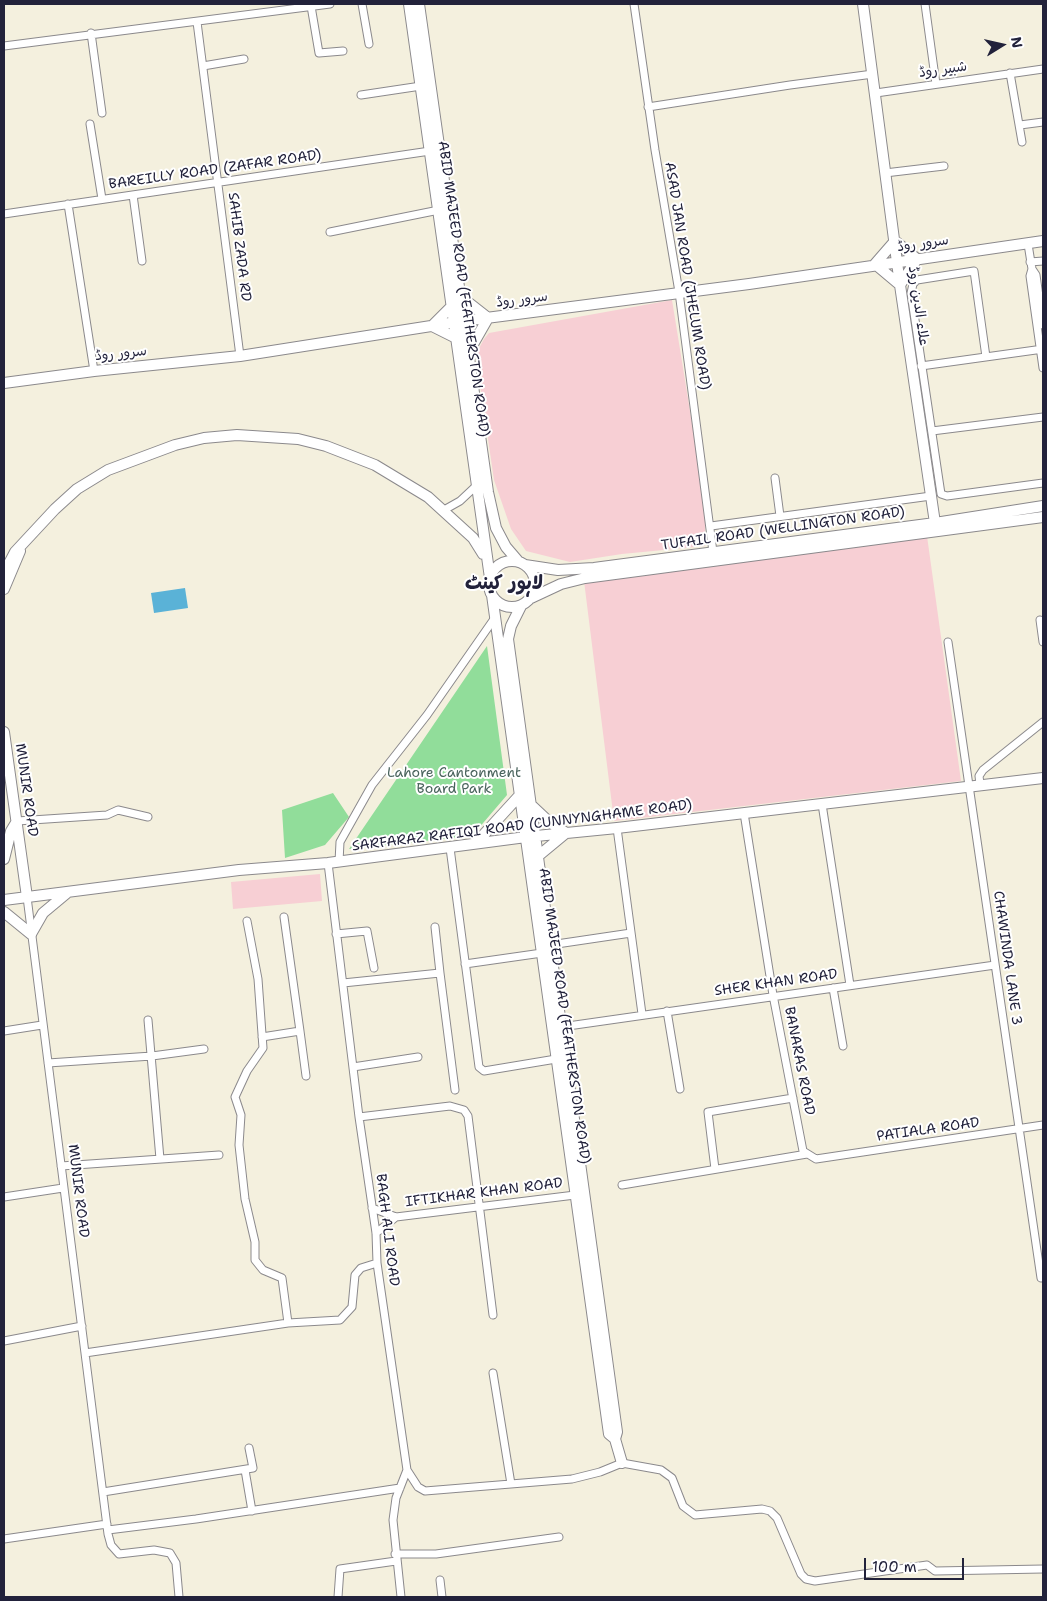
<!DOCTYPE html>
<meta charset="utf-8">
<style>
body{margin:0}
#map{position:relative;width:1047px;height:1601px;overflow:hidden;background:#f4f0de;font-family:"Shantell Sans",sans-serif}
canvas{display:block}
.frame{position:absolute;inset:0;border:5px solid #22223b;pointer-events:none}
.north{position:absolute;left:977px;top:20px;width:50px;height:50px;-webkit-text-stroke:4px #fff;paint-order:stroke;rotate:80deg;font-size:14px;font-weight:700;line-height:20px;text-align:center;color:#22223b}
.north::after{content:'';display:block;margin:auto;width:18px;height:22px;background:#22223b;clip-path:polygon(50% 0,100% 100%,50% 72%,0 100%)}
.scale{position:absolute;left:864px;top:1558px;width:100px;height:22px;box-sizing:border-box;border:2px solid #22223b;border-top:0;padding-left:6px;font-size:15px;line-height:18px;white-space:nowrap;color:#22223b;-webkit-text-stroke:4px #fff;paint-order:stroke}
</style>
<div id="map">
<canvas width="1047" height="1601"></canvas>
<div class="frame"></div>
<div class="north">N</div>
<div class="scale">100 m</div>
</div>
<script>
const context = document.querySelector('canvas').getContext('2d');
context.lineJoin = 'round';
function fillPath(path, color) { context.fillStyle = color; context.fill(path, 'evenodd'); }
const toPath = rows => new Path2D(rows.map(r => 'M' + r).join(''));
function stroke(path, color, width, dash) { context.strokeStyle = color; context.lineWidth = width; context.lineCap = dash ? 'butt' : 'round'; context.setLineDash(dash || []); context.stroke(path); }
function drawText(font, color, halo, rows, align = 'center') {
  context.font = font + ' "Shantell Sans","Playpen Sans Arabic",sans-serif'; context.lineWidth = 4; context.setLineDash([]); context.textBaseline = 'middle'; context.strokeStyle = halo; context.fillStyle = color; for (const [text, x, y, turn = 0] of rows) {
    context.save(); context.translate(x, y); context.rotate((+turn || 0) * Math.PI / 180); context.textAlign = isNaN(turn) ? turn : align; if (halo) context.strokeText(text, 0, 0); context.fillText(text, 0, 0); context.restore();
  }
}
fillPath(toPath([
 [672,300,707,516,705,524,705,546,622,554,570,562,526,551,511,529,494,480,477,364,477,352,484,339,489,333],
 [927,536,961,781,614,821,584,581],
 [320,874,322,901,233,909,231,882]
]), '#f7cfd4');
fillPath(toPath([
 [487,646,507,795,472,836,349,849],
 [333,793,349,817,325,845,285,858,282,810]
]), '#91dd9a');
fillPath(toPath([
 [185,588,188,608,154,613,151,593]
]), '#5ab2d7');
const street = toPath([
 [362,4,369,44],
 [634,4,655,150,679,292,713,552],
 [925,4,936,84],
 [311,6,319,53,343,51],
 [197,22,240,356],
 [91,33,102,113],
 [4,46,330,4],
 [203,66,244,59],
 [1010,73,1022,142],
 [876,93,1043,69],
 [361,95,421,86],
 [648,107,790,85,873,74],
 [90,124,102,199],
 [1020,125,1043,122],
 [885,173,944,166],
 [133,195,142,261],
 [68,204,94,371],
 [4,214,430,151],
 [330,232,439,210],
 [1028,244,1032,269,1030,276,1043,368],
 [1030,262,1043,261],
 [1032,269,1036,275,1043,325],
 [986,357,974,271,917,280,913,284,911,293,941,494,947,496,1043,483],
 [921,366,1043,349],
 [932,431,1043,417],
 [775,478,780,516],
 [444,510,460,501,476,486],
 [711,526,931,496],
 [1040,620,1043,642],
 [948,642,1041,1278],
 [980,784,979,776,983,770,1043,722],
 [822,804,850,985],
 [744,813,773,995,803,1151,816,1159,1043,1125],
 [17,821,107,815,118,810,148,817],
 [617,828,642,1014],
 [450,848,479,1067,484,1071,556,1059],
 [339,862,340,842,372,785,427,715,494,619],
 [328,863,359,1117,376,1233,377,1263,407,1470,396,1498,393,1520,401,1597],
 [27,897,108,1534,111,1545,119,1554,154,1550,170,1553,176,1563,179,1597],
 [247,921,258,979,263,1048,247,1071,235,1097,241,1115,239,1145,245,1199,255,1242,255,1260,263,1270,282,1278,288,1323],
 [435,927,440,973],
 [336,934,367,931,374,968],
 [550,945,631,933],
 [465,964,542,953],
 [343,983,440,973,455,1090],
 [833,988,843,1046],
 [667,1011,680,1089],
 [148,1020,160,1159],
 [561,1027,995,965],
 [4,1031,42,1025],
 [300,1031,306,1076],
 [262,1037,300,1031,284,917],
 [48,1063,152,1056,204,1049],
 [353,1067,418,1057],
 [359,1117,450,1106,464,1110,468,1116,493,1315],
 [61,1166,219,1155],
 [715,1169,708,1112,793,1098],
 [622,1185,807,1154],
 [4,1197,63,1188],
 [372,1208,396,1217,575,1195],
 [376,1233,396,1217],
 [4,1341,82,1326],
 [85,1353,288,1323,340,1320,352,1307,355,1275,361,1268,377,1263],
 [493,1373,511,1484],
 [245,1470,252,1511],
 [407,1470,418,1487,425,1491,572,1479,600,1472,622,1463,661,1470,672,1478,683,1506,695,1515,762,1509,770,1511,777,1518,801,1574,806,1579,815,1581,927,1565,935,1571,1043,1569],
 [103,1492,253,1468,249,1448],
 [108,1530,196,1519,400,1488],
 [4,1539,107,1524],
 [395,1554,436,1554,559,1537],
 [440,1580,442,1597],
 [338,1597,340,1569,396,1561]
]);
const secondary = toPath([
 [409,4,490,578],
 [419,4,488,492,496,528,506,547,518,561],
 [863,4,900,285,935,523],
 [895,241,917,259,900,285,875,264,895,241],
 [460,296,488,318,468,353],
 [452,306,432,326,456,338],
 [4,383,94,371,240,356,463,321,749,284,1043,241],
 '489 584a23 23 0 1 1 46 0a23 23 0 1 1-46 0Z',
 [525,565,558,570,594,568,935,523,1043,506],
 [4,573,15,552,55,509,77,489,108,470,175,445,204,438,237,435,298,439,326,446,375,465,428,497,473,538,483,554],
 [4,589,20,551],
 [492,595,609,1434,615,1439,622,1463],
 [531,598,561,584,585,578,1043,517],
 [521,606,511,626,508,639,617,1432,615,1439],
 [4,732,27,897],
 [532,806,548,821,566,833,537,857],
 [476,843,519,796],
 [4,859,11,831,17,821],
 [4,900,239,870,328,863,526,837,617,828,1043,778],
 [4,912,31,934,43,913,67,893]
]);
stroke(street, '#8b898c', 9);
stroke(secondary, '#8b898c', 12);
stroke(street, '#fff', 7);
stroke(secondary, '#fff', 10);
drawText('14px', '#22223b', '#fff', [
 ["شبیر روڈ",943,70,-8],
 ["BAREILLY ROAD (ZAFAR ROAD)",215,170,-8],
 ["سرور روڈ",923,244,-8],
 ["SAHIB ZADA RD",239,247,83],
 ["ASAD JAN ROAD (JHELUM ROAD)",687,276,81],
 ["ABID MAJEED ROAD (FEATHERSTON ROAD)",463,289,82],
 ["سرور روڈ",522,300,-7],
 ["علاء الدین روڈ",918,306,82],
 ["سرور روڈ",121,354,-6],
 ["TUFAIL ROAD (WELLINGTON ROAD)",783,529,-8],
 ["MUNIR ROAD",26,790,82],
 ["SARFARAZ RAFIQI ROAD (CUNNYNGHAME ROAD)",522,826,-7],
 ["CHAWINDA LANE 3",1007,958,82],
 ["SHER KHAN ROAD",776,983,-8],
 ["ABID MAJEED ROAD (FEATHERSTON ROAD)",564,1016,82],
 ["BANARAS ROAD",799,1061,79],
 ["PATIALA ROAD",928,1130,-8],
 ["MUNIR ROAD",78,1191,83],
 ["IFTIKHAR KHAN ROAD",484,1193,-7],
 ["BAGH ALI ROAD",387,1230,83]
]);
drawText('14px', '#49635c', '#fff', [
 ["Lahore Cantonment",454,773],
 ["Board Park",454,789]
]);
drawText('bold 19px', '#22223b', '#fff', [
 ["لاہور کینٹ",504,584]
]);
</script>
